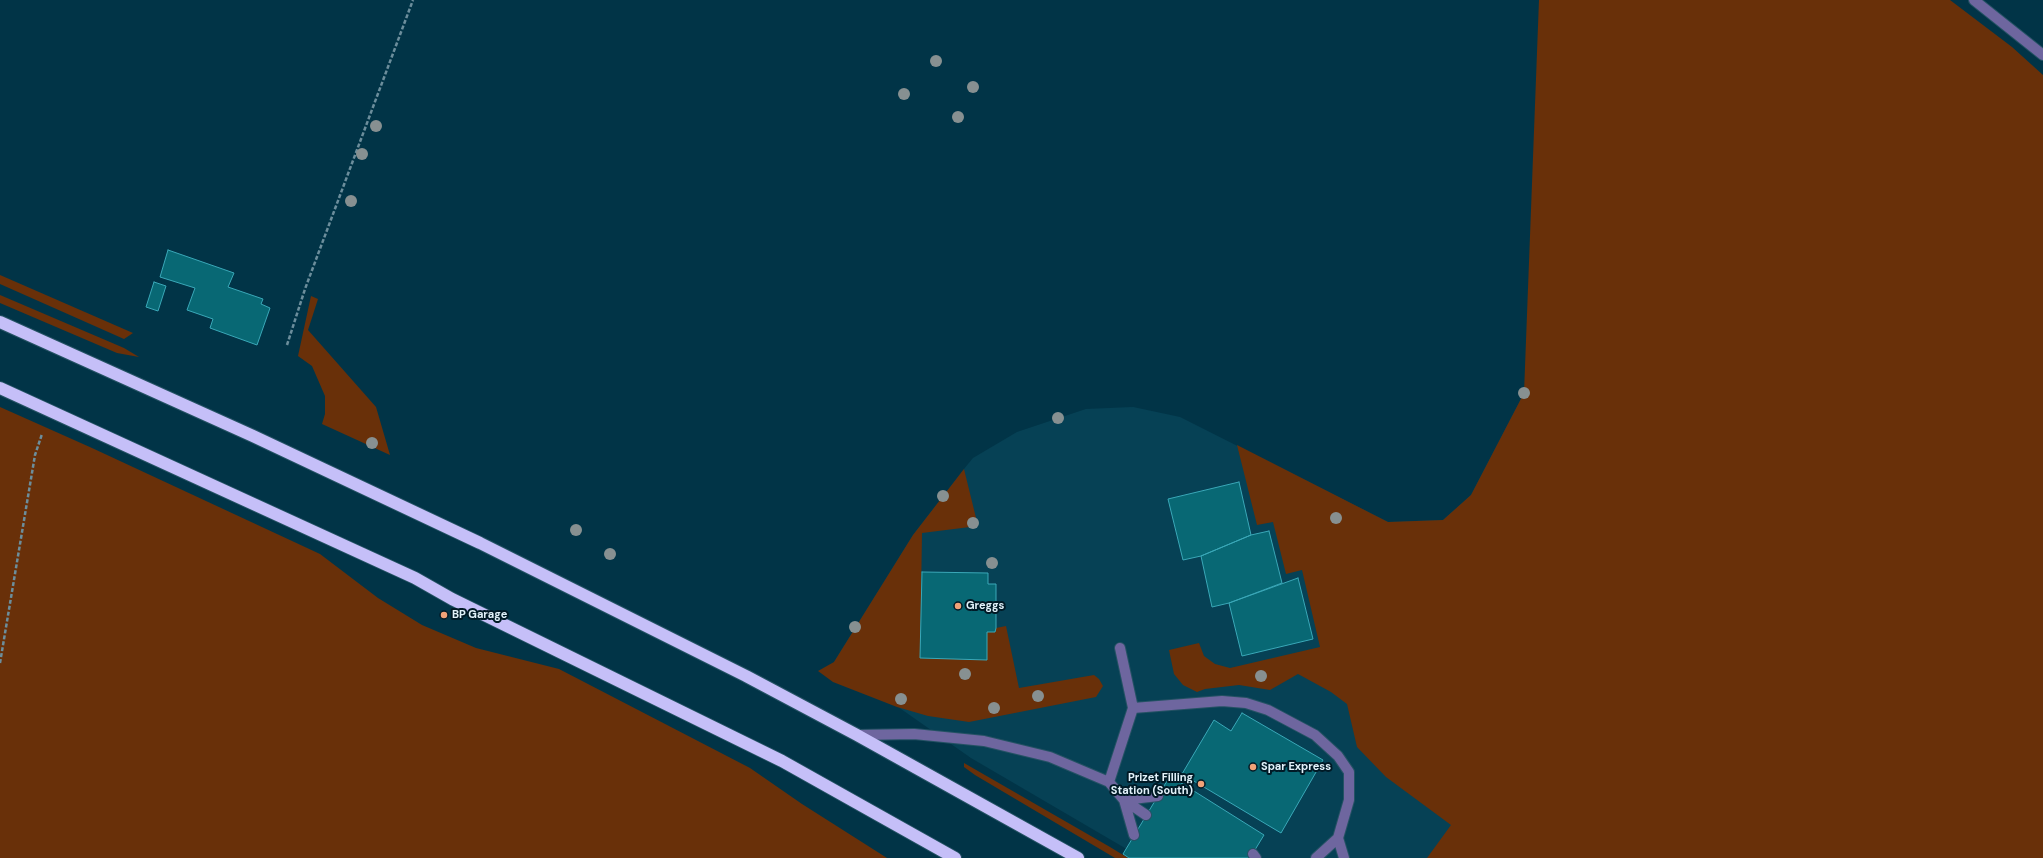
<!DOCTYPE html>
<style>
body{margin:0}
canvas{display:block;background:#013447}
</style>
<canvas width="2043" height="858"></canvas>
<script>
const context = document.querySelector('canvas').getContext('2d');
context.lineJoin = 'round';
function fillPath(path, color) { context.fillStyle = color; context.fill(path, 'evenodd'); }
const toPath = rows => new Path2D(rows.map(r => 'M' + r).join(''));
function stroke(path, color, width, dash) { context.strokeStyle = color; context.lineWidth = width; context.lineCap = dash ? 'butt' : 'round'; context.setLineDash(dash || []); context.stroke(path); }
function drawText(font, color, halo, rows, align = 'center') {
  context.font = font + ' "DM Sans",sans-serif'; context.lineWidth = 4; context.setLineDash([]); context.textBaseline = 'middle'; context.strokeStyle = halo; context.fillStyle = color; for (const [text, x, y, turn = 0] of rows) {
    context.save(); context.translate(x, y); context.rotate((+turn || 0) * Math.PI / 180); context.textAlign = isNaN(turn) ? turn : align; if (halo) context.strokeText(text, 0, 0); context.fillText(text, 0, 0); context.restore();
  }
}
fillPath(toPath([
 [1524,393,1468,858,1142,858,971,758,834,662,913,535,964,469,973,458,1017,432,1086,409,1133,407,1180,417,1388,522,1443,520,1471,495]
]), '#064155');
fillPath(toPath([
 [1539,0,1950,0,2012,47,2043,75,2043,858,1427,858,1451,825,1386,777,1357,747,1347,704,1331,692,1298,674,1270,690,1239,685,1205,689,1197,692,1183,685,1174,674,1169,650,1199,643,1204,656,1215,664,1230,668,1320,647,1302,570,1286,574,1273,522,1257,525,1237,445,1388,522,1443,520,1471,495,1524,393],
 [0,275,133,333,124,339,0,284],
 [0,295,124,348,139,357,117,353,0,303],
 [311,296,318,299,308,330,376,407,390,455,322,424,325,414,325,396,312,366,298,356],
 [0,407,92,448,320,554,378,598,422,625,476,648,559,669,750,768,802,804,887,858,0,858],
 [964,469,978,526,922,533,920,658,986,660,987,632,995,632,996,628,1006,626,1019,688,1094,675,1099,679,1103,686,1096,697,969,722,928,716,897,707,833,682,818,671,834,662,913,535],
 [964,763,1110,847,1128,858,1115,858,975,775,964,767]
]), '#693009');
const building = toPath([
 [168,250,234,273,228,287,263,299,261,304,270,308,257,345,210,328,213,319,187,310,195,288,160,277,168,250],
 [154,282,166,286,158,311,146,307,154,282],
 [1239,482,1251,535,1201,556,1183,560,1168,499,1239,482],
 [1269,531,1282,583,1229,603,1212,607,1201,556,1251,535,1269,531],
 [922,572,988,573,988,584,996,584,996,628,995,632,987,632,987,660,920,658,922,572],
 [1298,578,1313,639,1242,656,1229,603,1298,578],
 [1242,713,1323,760,1281,833,1182,774,1214,720,1231,731,1242,713],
 [1170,776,1264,835,1250,858,1129,858,1123,854,1170,776]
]);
fillPath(building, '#086874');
stroke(building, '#3aa8b8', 1);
const lane = toPath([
 [1133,708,1222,701,1246,703,1268,710,1315,735,1338,756,1349,772,1349,800,1338,838,1316,858],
 [857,735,914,734,984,741,1050,757,1109,782,1124,800,1146,815],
 [1109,782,1133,708,1120,648],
 [1134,835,1124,800,1158,796],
 [1338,838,1344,858],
 [1253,854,1256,858]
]);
const street = toPath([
 [1974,0,2043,55]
]);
const highway = toPath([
 [0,322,253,436,480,543,746,676,857,735,1078,858],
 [0,388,415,578,452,599,782,761,955,858]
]);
stroke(lane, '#255264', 12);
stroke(street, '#255264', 12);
stroke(highway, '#255264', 14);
stroke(toPath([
 [287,345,305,289,413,0],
 [0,663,35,455,42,434]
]), '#6c8e9c', 2.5, [4, 2]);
stroke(lane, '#6e669f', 10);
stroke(street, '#6e669f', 10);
stroke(highway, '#c5bff8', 12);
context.fillStyle = '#879091';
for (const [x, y] of [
 [936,61],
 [973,87],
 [904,94],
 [958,117],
 [376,126],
 [362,154],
 [351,201],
 [1524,393],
 [1058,418],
 [372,443],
 [943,496],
 [1336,518],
 [973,523],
 [576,530],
 [610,554],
 [992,563],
 [855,627],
 [965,674],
 [1261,676],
 [1038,696],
 [901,699],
 [994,708]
]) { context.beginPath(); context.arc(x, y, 6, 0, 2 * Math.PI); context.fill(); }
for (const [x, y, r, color] of [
 [958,606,4,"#f0a278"],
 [444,615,4,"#f0a278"],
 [1253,767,4,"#f0a278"],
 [1201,784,4,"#f0a278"]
]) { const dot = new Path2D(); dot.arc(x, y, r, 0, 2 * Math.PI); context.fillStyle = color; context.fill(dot); stroke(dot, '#001a26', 1.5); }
drawText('bold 11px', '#e2f2fa', '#001a26', [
 ["Greggs",966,606],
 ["BP Garage",452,615],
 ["Spar Express",1261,767],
 ["Prizet Filling",1193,778,"right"],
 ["Station (South)",1193,791,"right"]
], 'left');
</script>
